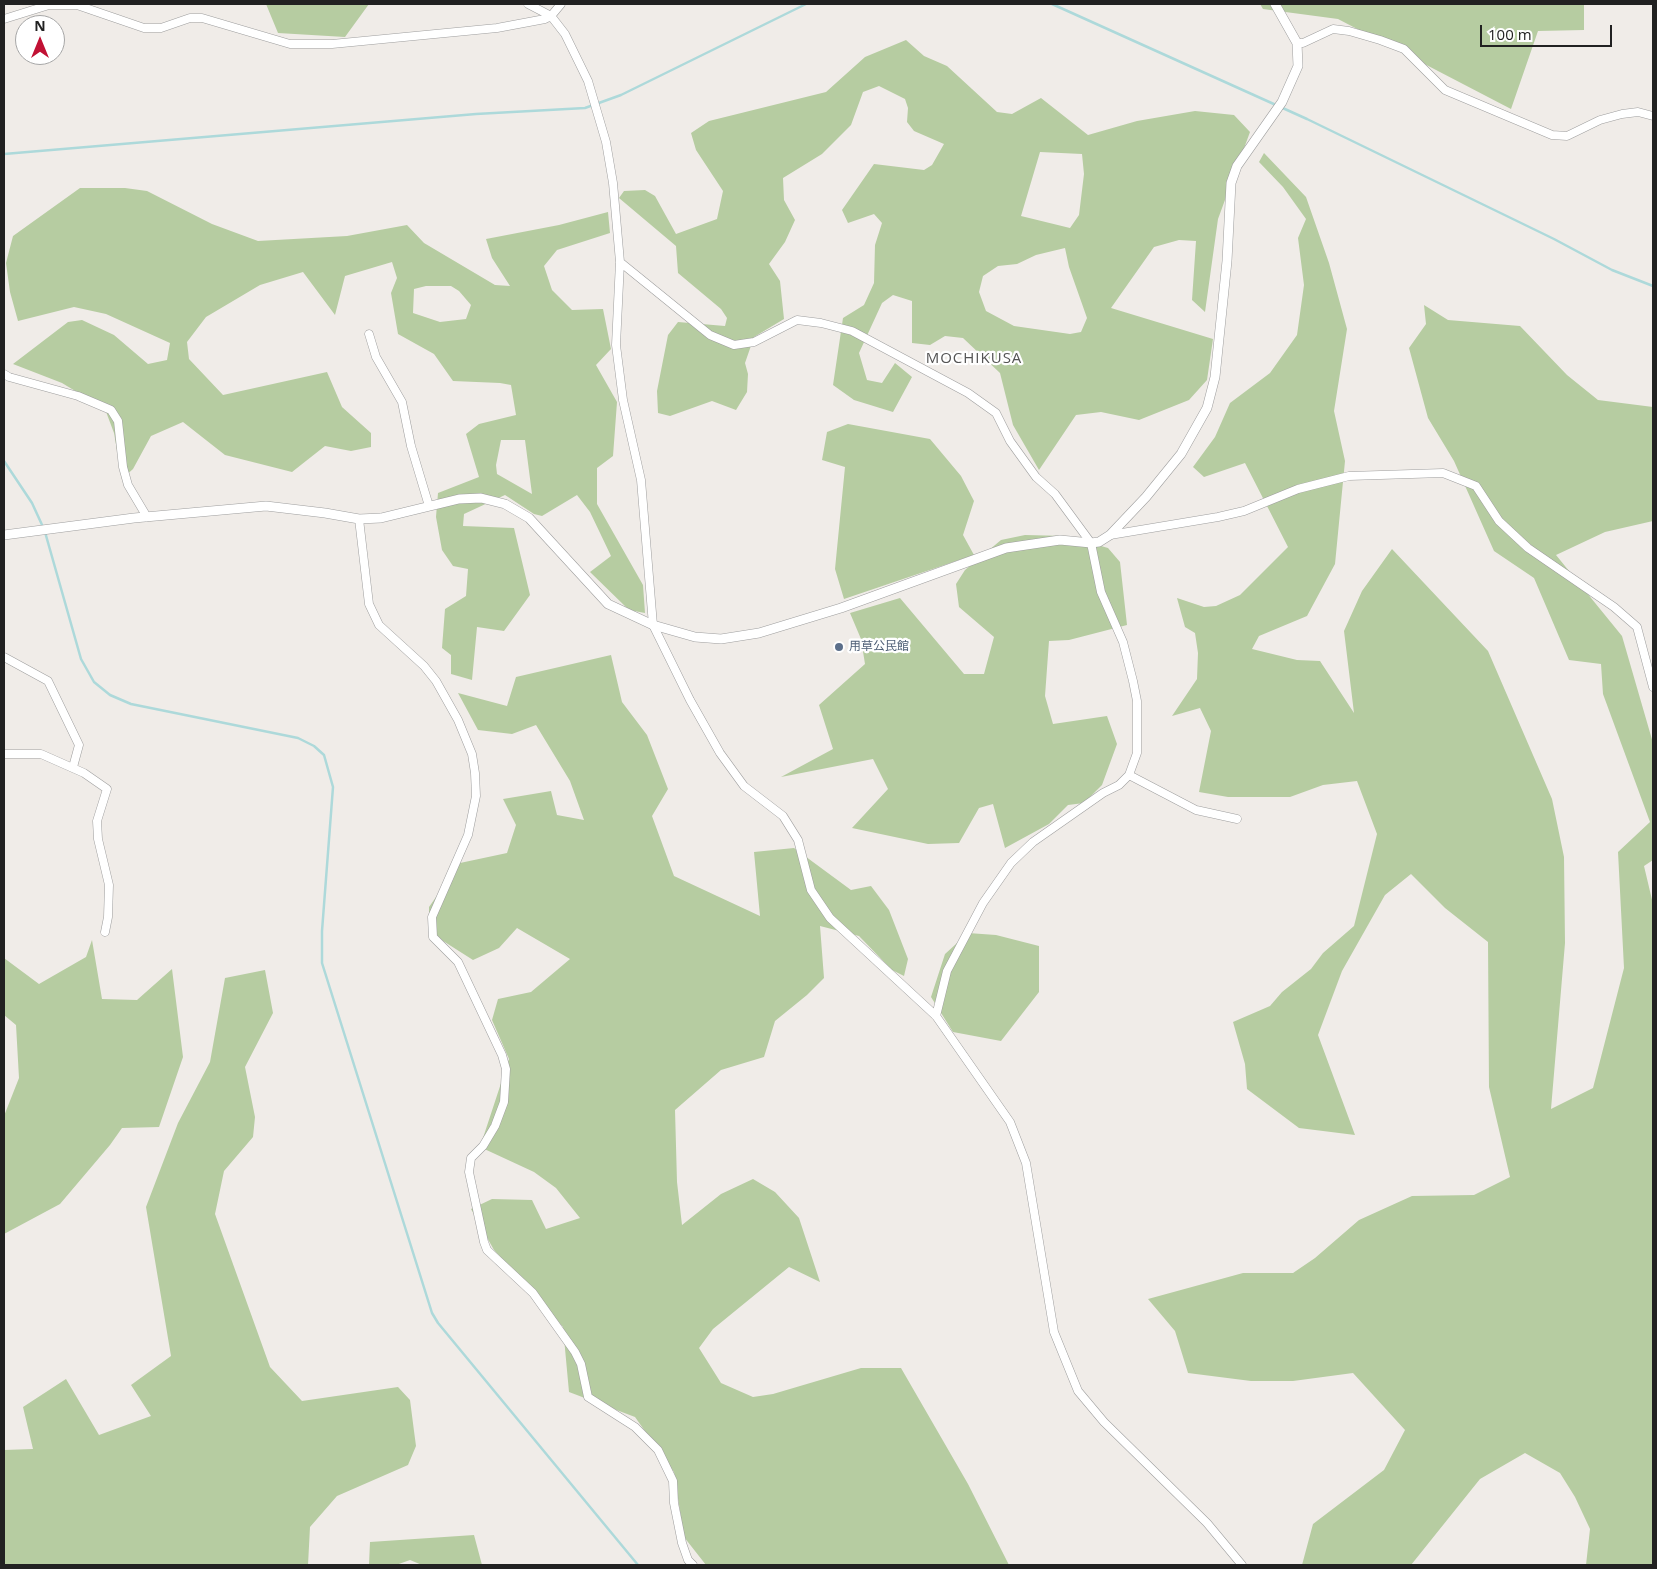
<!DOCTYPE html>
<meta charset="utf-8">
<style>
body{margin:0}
#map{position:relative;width:1657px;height:1569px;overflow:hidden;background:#f0ece8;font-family:"Open Sans",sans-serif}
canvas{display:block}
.frame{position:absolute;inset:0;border:5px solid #212121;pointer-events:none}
.north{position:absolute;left:15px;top:15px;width:50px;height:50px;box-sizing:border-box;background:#fff;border:1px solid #a6a6a6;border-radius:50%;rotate:0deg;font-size:14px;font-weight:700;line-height:20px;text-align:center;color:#212121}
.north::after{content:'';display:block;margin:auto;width:18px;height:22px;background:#c11134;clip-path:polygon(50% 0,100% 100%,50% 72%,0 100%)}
.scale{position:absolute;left:1480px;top:25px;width:132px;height:22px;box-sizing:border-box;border:2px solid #212121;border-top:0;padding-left:6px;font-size:15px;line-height:18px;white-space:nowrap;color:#212121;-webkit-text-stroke:4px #fff;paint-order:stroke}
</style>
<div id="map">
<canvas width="1657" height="1569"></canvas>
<div class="frame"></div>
<div class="north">N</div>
<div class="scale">100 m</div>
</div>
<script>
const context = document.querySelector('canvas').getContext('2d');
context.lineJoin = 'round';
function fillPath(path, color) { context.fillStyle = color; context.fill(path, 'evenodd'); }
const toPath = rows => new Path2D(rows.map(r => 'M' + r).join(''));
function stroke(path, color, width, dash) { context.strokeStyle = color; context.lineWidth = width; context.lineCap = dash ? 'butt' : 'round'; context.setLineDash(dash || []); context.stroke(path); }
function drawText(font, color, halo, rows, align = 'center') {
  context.font = font + ' "Open Sans","Noto Sans JP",sans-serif'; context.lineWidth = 4.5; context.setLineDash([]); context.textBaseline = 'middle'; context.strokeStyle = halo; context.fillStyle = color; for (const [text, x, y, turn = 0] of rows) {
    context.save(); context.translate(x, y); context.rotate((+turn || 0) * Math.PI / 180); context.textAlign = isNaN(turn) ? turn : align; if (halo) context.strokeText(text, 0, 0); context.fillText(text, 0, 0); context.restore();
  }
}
fillPath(toPath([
 [266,4,369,4,345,37,278,33],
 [1260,4,1584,4,1584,30,1538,31,1511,109,1338,19,1263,9],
 [906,40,924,56,947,66,997,112,1012,114,1041,98,1088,135,1137,121,1195,111,1234,115,1250,132,1218,219,1205,312,1192,300,1196,241,1179,240,1154,247,1111,308,1213,339,1207,380,1189,400,1139,420,1101,412,1076,415,1039,470,1013,425,1000,373,963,338,945,336,930,345,912,343,912,301,893,295,882,303,859,353,867,380,882,383,895,363,912,377,893,412,854,400,833,385,843,318,864,305,874,283,875,245,882,223,874,214,848,223,842,210,874,164,924,170,932,165,944,144,914,131,907,122,908,108,905,99,879,86,863,92,851,125,822,154,783,178,784,200,795,220,785,242,769,264,780,281,784,319,754,337,745,363,748,374,747,392,736,410,712,401,670,416,658,413,657,391,668,335,678,322,725,326,727,318,721,309,678,273,676,246,619,198,624,191,645,190,655,196,676,234,717,219,723,191,696,150,691,133,709,121,826,92,865,57],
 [1040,152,1082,154,1084,174,1079,215,1070,228,1021,216],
 [1065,248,1069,267,1087,318,1081,332,1070,334,1014,326,986,311,979,292,983,276,998,266,1017,264,1036,255],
 [1264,153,1306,197,1329,263,1347,329,1334,411,1345,461,1335,564,1307,616,1259,636,1252,649,1297,660,1320,661,1354,713,1344,631,1362,591,1392,549,1488,651,1552,799,1564,857,1565,943,1551,1109,1593,1088,1624,968,1618,852,1650,822,1603,694,1601,664,1569,660,1534,578,1494,551,1454,461,1428,418,1409,348,1426,324,1424,305,1448,320,1520,326,1567,375,1598,400,1653,407,1653,521,1605,532,1556,555,1622,636,1653,743,1653,860,1644,866,1653,904,1653,1565,1586,1565,1590,1529,1575,1497,1560,1473,1525,1453,1480,1479,1411,1565,1302,1565,1313,1524,1384,1470,1405,1430,1353,1373,1293,1381,1251,1381,1188,1373,1175,1331,1148,1299,1243,1273,1293,1273,1315,1258,1359,1220,1412,1196,1474,1195,1510,1177,1489,1087,1488,942,1445,908,1411,874,1385,895,1342,971,1318,1035,1355,1135,1299,1128,1247,1089,1245,1064,1233,1022,1270,1006,1282,992,1311,969,1323,953,1354,926,1377,834,1357,781,1323,785,1290,797,1228,797,1199,792,1211,731,1200,708,1172,716,1197,679,1198,653,1195,633,1185,627,1177,598,1204,607,1216,606,1240,595,1288,547,1245,463,1204,477,1193,467,1215,437,1230,403,1270,373,1297,335,1304,285,1298,238,1306,219,1283,187,1259,162],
 [80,188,125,188,147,191,212,224,258,241,347,236,407,225,424,243,495,285,510,286,492,258,486,239,559,225,608,212,610,233,557,250,544,266,552,290,572,310,603,309,611,349,596,365,617,402,613,456,597,468,597,504,643,585,645,613,629,610,590,572,611,556,590,512,577,495,542,516,534,514,505,495,464,514,463,526,514,528,530,595,504,631,477,627,472,680,451,674,451,655,442,648,445,609,466,596,468,569,453,566,442,550,436,517,438,493,479,477,466,434,479,424,516,415,511,385,500,383,453,381,434,354,398,334,391,293,397,278,392,262,345,276,335,315,303,272,260,285,206,317,187,342,189,359,223,395,327,372,342,407,371,433,371,447,351,451,325,446,292,472,225,455,183,422,151,436,133,469,122,479,114,433,105,409,62,383,13,364,68,322,82,320,114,335,148,364,167,360,170,343,106,314,74,307,18,321,10,292,6,263,13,236],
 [426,286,451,286,459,291,471,305,466,319,440,322,413,313,414,289],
 [501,440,525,440,532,494,497,474,496,465],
 [848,424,930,439,961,476,974,501,963,535,974,555,844,599,835,569,845,467,822,460,827,432],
 [1025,535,1066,536,1108,548,1120,562,1127,625,1069,640,1049,641,1045,696,1053,724,1107,716,1117,744,1102,785,1084,803,1068,805,1049,824,1005,848,993,804,979,808,959,843,928,844,852,828,888,789,873,759,781,777,833,749,819,705,865,664,861,639,850,613,900,598,964,674,984,674,994,637,959,607,956,584,965,570,1001,540],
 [611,655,622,702,647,735,668,789,652,816,674,876,760,916,754,852,794,848,851,890,871,886,889,910,908,959,904,976,892,970,859,936,820,926,824,978,807,995,775,1021,764,1057,721,1070,675,1110,677,1182,682,1225,721,1194,753,1179,775,1192,799,1218,820,1282,789,1267,713,1329,699,1348,721,1383,753,1397,773,1394,861,1368,901,1368,968,1484,1009,1565,706,1565,684,1537,674,1472,635,1417,569,1392,563,1327,494,1250,471,1209,492,1199,532,1200,546,1229,580,1218,556,1188,534,1172,480,1147,509,1059,492,1020,498,999,531,992,570,959,517,928,499,948,473,960,429,932,429,907,460,863,507,853,516,825,503,799,551,791,557,815,584,820,570,781,536,725,512,734,478,730,458,693,507,706,516,677],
 [968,933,996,935,1039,946,1039,992,1001,1041,953,1032,931,997,945,954],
 [92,940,102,999,137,1000,172,969,183,1057,159,1127,122,1128,110,1145,60,1204,4,1234,4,1116,19,1078,16,1025,4,1015,4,958,39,984,86,957],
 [265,970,273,1013,245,1067,255,1117,253,1137,224,1171,215,1214,270,1367,302,1401,398,1387,410,1400,414,1431,416,1446,408,1465,337,1496,310,1527,308,1565,4,1565,4,1450,33,1449,23,1407,66,1379,99,1435,151,1416,131,1385,171,1356,146,1207,178,1123,210,1062,225,978],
 [474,1535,482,1565,422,1565,410,1560,396,1565,369,1565,370,1542]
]), '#b6cca1');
stroke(toPath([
 [1052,4,1307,119,1554,239,1612,270,1653,286],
 [4,154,476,114,585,108,621,95,806,4],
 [4,461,32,503,43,527],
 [45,532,81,659,94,682,110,695,131,704,298,738,314,746,324,755,333,787,322,931,322,963,432,1313,438,1323,638,1565]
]), '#add9da', 2.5);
const minor = toPath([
 [528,4,551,16,565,34,588,81,606,142,613,183,620,262,616,345,623,400,641,480,653,625,690,700,720,753,744,786,783,816,798,840,811,890,830,918,936,1016,1010,1122,1026,1163,1054,1332,1078,1391,1104,1422,1207,1523,1242,1565],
 [4,19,49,5,77,5,144,28,161,28,190,18,202,18,290,44,332,44,497,28,545,19,551,16,561,4],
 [1297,43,1303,43,1333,29,1349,31,1380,40,1404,49,1445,90,1552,135,1567,136,1600,120,1622,114,1638,112,1653,116],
 [620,262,710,335,734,345,754,342,797,320,821,323,852,331,968,393,996,413,1010,441,1036,477,1055,494,1091,543,1101,592,1123,642,1133,681,1137,701,1137,753,1129,775,1119,785,1103,793,1033,842,1011,863,983,903,947,971,936,1016],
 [369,334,376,357,402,402,411,446,429,506],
 [4,374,9,377,78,396,111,410,118,421,123,467,128,485,147,517],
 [359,519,369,604,379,625,424,666,436,681,458,720,472,754,475,773,476,796,468,835,432,917,433,937,458,962,502,1055,506,1069,504,1102,495,1126,483,1146,471,1158,469,1172,484,1242,487,1250,533,1293,575,1352,581,1364,588,1397,635,1427,658,1450,673,1481,674,1503,682,1543,688,1560,693,1565],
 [1110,535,1218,517,1244,511,1298,489,1349,476,1443,473,1476,486,1499,521,1528,548,1614,607,1637,627,1653,687],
 [4,657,48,681,79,745,73,767],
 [4,754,41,754,84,773,107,789,97,821,98,839,109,885,108,917,105,932],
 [1129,775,1196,810,1237,819]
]);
const tertiary = toPath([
 [4,535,134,518,266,506,325,513,359,519,381,518,459,499,481,498,505,504,529,518,608,604,653,625,695,637,721,639,759,633,841,608,1006,548,1060,540,1091,543,1099,542,1110,535,1146,497,1181,454,1207,408,1215,377,1227,261,1231,183,1237,166,1282,102,1298,66,1297,43,1275,4]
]);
stroke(minor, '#9e9e9e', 9);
stroke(tertiary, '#9e9e9e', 10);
stroke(minor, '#fff', 8);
stroke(tertiary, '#fff', 9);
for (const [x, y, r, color] of [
 [839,647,5,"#5c6f8a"]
]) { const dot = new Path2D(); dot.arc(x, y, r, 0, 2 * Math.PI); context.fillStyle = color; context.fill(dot); stroke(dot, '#fff', 2); }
drawText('12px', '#4e5e75', '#fff', [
 ["用草公民館",849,647]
], 'left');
context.letterSpacing = '1px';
drawText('15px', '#545454', '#fff', [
 ["MOCHIKUSA",974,359]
]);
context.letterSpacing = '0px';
</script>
